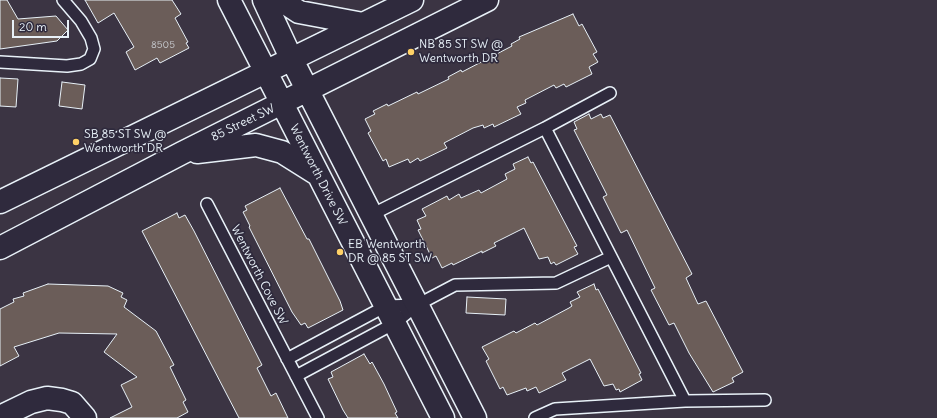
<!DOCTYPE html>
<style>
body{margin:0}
#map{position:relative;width:937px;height:418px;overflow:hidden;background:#3b3443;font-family:Delius,sans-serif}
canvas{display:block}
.scale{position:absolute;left:12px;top:20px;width:57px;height:18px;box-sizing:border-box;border:2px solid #e8f1f8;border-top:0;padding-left:5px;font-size:12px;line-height:14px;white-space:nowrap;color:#e8f1f8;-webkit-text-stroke:3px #2f2a3d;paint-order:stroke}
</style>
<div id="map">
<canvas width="937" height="418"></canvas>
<div class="scale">20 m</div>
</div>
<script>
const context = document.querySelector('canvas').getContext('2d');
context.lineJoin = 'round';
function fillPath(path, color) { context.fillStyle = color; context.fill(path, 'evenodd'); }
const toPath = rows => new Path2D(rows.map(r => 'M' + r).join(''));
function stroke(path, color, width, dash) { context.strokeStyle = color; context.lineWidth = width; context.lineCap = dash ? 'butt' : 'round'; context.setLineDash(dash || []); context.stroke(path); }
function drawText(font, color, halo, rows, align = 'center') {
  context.font = font + ' Delius,sans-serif'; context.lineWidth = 3.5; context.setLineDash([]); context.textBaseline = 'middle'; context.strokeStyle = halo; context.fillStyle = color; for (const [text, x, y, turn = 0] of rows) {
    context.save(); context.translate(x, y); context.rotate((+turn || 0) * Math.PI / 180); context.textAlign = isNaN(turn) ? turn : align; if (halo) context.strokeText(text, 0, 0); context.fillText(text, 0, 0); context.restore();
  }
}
const building = toPath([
 [0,0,7,0,18,19,56,16,68,30,57,41,0,49,0,0],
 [85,0,172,0,181,14,175,18,188,42,186,43,189,48,160,63,157,58,135,70,126,52,134,47,114,13,98,23,85,0],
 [573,14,579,26,582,24,597,52,593,54,598,62,589,67,592,74,566,87,564,84,556,88,554,85,525,100,526,103,517,107,521,114,494,127,493,124,484,128,483,125,473,128,444,143,447,148,420,161,418,158,410,163,408,159,389,167,386,159,383,161,368,133,371,131,365,119,375,114,373,111,387,104,388,106,417,92,418,94,449,79,448,77,461,70,462,72,512,46,511,44,520,39,519,37,573,14],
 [0,78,18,79,16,107,0,106,0,78],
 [62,82,85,85,82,109,59,106,62,82],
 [589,114,591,119,601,114,603,118,610,115,692,274,686,278,698,304,706,301,743,372,732,378,734,382,713,392,689,353,674,323,669,325,651,290,655,288,627,230,621,233,603,197,607,195,574,130,577,129,574,122,589,114],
 [528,157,531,163,533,162,577,246,574,247,578,254,556,265,554,262,551,264,548,257,539,259,524,228,494,243,496,246,482,253,482,251,453,265,452,263,442,268,436,256,432,258,418,230,421,229,417,220,426,216,422,209,447,196,449,200,459,194,461,198,479,190,481,193,507,179,505,174,515,169,513,164,528,157],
 [280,188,307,239,309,239,340,301,343,310,308,328,305,323,301,325,292,312,249,227,250,226,243,212,247,210,245,206,280,188],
 [177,213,179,218,185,215,194,231,262,365,257,368,271,396,276,393,288,418,239,418,142,231,177,213],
 [48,284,108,286,123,293,121,297,127,300,124,307,156,331,174,365,170,367,186,400,183,402,188,412,177,418,110,418,132,407,121,385,137,377,104,352,117,334,59,333,14,347,19,356,0,366,0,309,14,302,13,299,24,296,23,293,48,284],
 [594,284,596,290,598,289,641,373,639,374,642,380,620,392,619,389,616,390,613,384,604,386,590,359,562,373,566,380,539,393,536,387,527,391,526,388,507,395,503,387,500,389,486,361,489,359,482,347,514,331,516,333,535,323,537,325,569,308,572,306,570,302,580,297,577,292,594,284],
 [467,297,506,299,505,315,466,313,467,297],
 [364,354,370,364,372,362,384,384,397,412,395,413,398,418,348,418,343,410,328,379,333,377,331,372,364,354]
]);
fillPath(building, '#6b5d59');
stroke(building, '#e8f1f8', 1);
const lane = toPath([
 [0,62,67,66,81,64,90,59,94,49,91,38,81,21,63,0],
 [545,128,685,401],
 [207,204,318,418],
 [371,215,545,128,610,93],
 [287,359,386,306,417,305],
 [296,376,395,323,417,305,455,285,556,283,611,257],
 [535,418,555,409,685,401,765,400]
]);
const street = toPath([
 [0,417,31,402,47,398,62,400,72,403,85,418]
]);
const secondary = toPath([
 [229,0,443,418],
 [264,0,291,58,475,418],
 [281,0,299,12,363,24],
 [197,152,256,145,282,152,317,174],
 [0,202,412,0],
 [0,248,182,153,487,0]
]);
stroke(lane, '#e8f1f8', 14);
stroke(street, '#e8f1f8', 25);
stroke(secondary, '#e8f1f8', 25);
stroke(lane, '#2f2a3d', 11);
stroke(street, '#2f2a3d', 22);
stroke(secondary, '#2f2a3d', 22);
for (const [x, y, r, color] of [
 [411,52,4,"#ffd166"],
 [76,142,4,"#ffd166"],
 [340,252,4,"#ffd166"]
]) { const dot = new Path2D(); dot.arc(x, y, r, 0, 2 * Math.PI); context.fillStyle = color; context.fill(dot); stroke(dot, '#2f2a3d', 1.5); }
drawText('10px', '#c9ccd0', null, [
 ["8505",163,45]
]);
drawText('12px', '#e8f1f8', '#2f2a3d', [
 ["NB 85 ST SW @",419,45],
 ["Wentworth DR",419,59],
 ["SB 85 ST SW @",84,135],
 ["Wentworth DR",84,149],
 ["EB Wentworth",348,245],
 ["DR @ 85 ST SW",348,259]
], 'left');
drawText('12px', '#e8f1f8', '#2f2a3d', [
 ["85 Street SW",243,123,-26],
 ["Wentworth Drive SW",318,175,63],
 ["Wentworth Cove SW",259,275,63]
]);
</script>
